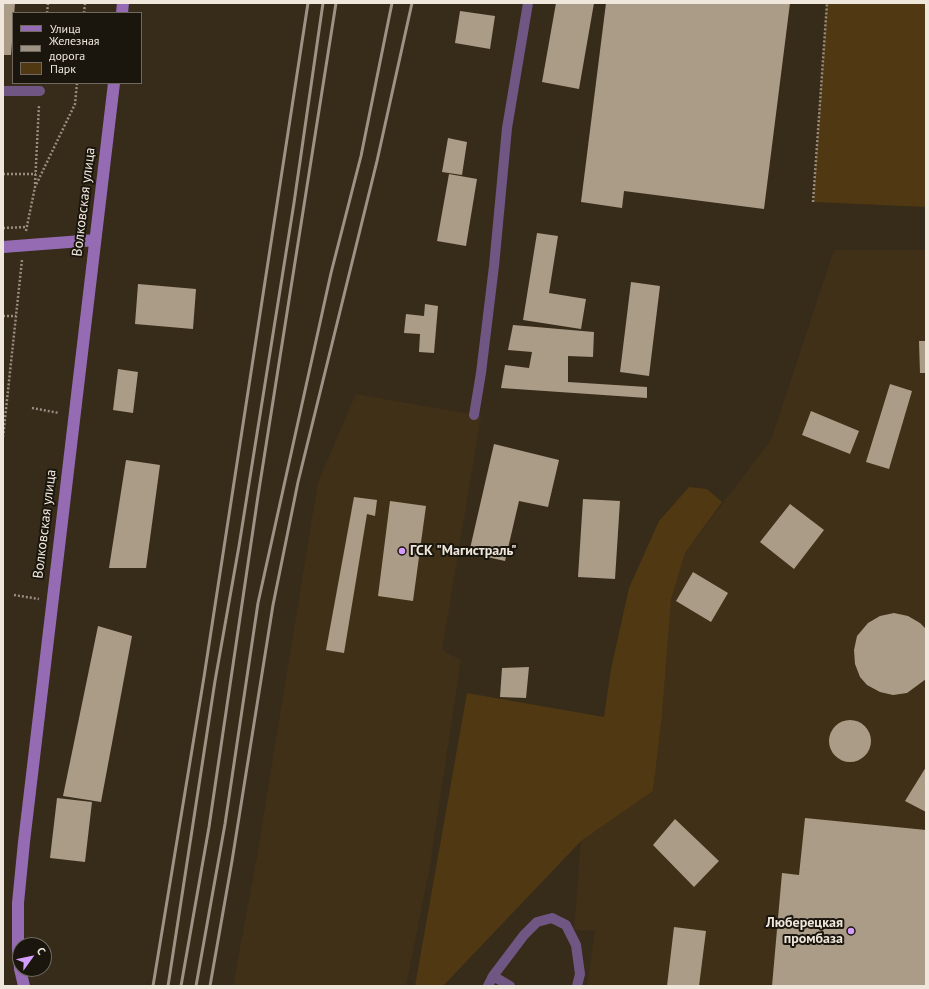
<!DOCTYPE html>
<meta charset="utf-8">
<style>
body{margin:0}
#map{position:relative;width:929px;height:989px;overflow:hidden;background:#372b1a;font-family:"PT Sans",sans-serif}
canvas{display:block}
.frame{position:absolute;inset:0;border:4px solid #efe7dc;pointer-events:none}
.legend{position:absolute;left:12px;top:12px;width:130px;height:72px;box-sizing:border-box;background:#1a150d;border:1px solid #6f6960;margin:0;padding:5px 7px;list-style:none;font-size:12px;color:#efe7dc}
.legend li{display:flex;align-items:center;gap:8px;height:20px}
.legend b{width:20px;border:1px solid #6f6960}
.north{position:absolute;left:12px;top:937px;width:40px;height:40px;box-sizing:border-box;background:#1a150d;border:1px solid #6f6960;border-radius:50%;rotate:57deg;font-size:11px;font-weight:700;line-height:16px;text-align:center;color:#efe7dc}
.north::after{content:'';display:block;margin:auto;width:14px;height:18px;background:#d49cfc;clip-path:polygon(50% 0,100% 100%,50% 72%,0 100%)}
</style>
<div id="map">
<canvas width="929" height="989"></canvas>
<div class="frame"></div>
<ul class="legend">
<li><b style="height:5px;background:#956cb3"></b>Улица</li>
<li><b style="height:5px;background:#9d9385"></b>Железная дорога</li>
<li><b style="height:11px;background:#503813"></b>Парк</li>
</ul>
<div class="north">С</div>
</div>
<script>
const context = document.querySelector('canvas').getContext('2d');
context.lineJoin = 'round';
function fillPath(path, color) { context.fillStyle = color; context.fill(path, 'evenodd'); }
const toPath = rows => new Path2D(rows.map(r => 'M' + r).join(''));
function stroke(path, color, width, dash) { context.strokeStyle = color; context.lineWidth = width; context.lineCap = dash ? 'butt' : 'round'; context.setLineDash(dash || []); context.stroke(path); }
function drawText(font, color, halo, rows, align = 'center') {
  context.font = font + ' "PT Sans",sans-serif'; context.lineWidth = 4; context.setLineDash([]); context.textBaseline = 'middle'; context.strokeStyle = halo; context.fillStyle = color; for (const [text, x, y, turn = 0] of rows) {
    context.save(); context.translate(x, y); context.rotate((+turn || 0) * Math.PI / 180); context.textAlign = isNaN(turn) ? turn : align; if (halo) context.strokeText(text, 0, 0); context.fillText(text, 0, 0); context.restore();
  }
}
fillPath(toPath([
 [834,250,926,250,926,986,587,986,595,931,574,930,581,841,653,791,671,600,685,553,771,440],
 [356,394,481,416,442,650,461,660,429,871,406,986,233,986,256,862,318,482]
]), '#403018');
fillPath(toPath([
 [827,3,926,3,926,207,813,202],
 [689,487,707,489,722,502,685,553,671,600,662,713,653,791,581,841,443,986,415,986,467,693,604,717,611,669,629,588,659,521]
]), '#503813');
fillPath(toPath([
 [3,3,15,3,11,55,3,55],
 [556,3,594,3,579,89,542,82],
 [606,3,790,3,764,209,624,191,622,208,581,202],
 [460,11,495,16,490,49,455,43],
 [448,138,467,142,462,175,442,172],
 [449,174,477,179,466,246,437,241],
 [537,233,558,236,549,293,586,299,581,329,523,320],
 [631,282,660,286,649,376,620,372],
 [138,284,196,289,193,329,135,324],
 [425,304,438,306,434,353,419,352,420,334,404,333,406,314,424,316],
 [513,325,594,332,593,357,568,356,568,382,647,387,647,398,501,388,505,365,529,368,532,352,508,350],
 [919,341,926,341,926,373,920,373],
 [118,369,138,372,133,413,113,410],
 [890,384,912,391,889,469,866,462],
 [811,411,859,431,850,454,802,435],
 [494,444,559,460,548,507,519,501,505,561,469,553],
 [126,460,160,465,146,568,109,568],
 [354,497,377,500,375,516,367,514,344,653,326,650],
 [583,499,620,501,615,579,578,577],
 [390,501,426,506,413,601,378,596],
 [790,504,824,530,794,569,760,542],
 [693,572,728,593,711,622,676,601],
 [894,613,908,616,920,623,926,629,926,679,907,693,893,695,880,692,867,685,860,677,855,664,854,650,857,636,868,623,880,616],
 [98,626,132,636,101,802,63,796],
 [529,667,526,698,500,697,502,668],
 '829 741a21 21 0 1 1 42 0a21 21 0 1 1-42 0Z',
 [926,767,926,812,905,801],
 [57,798,92,802,85,862,50,858],
 [805,818,926,830,926,986,772,986,782,873,799,875],
 [675,819,719,861,694,887,653,845],
 [674,927,706,931,699,986,667,986]
]), '#ab9c87');
stroke(toPath([
 [47,13,48,3],
 [84,13,85,3],
 [3,174,36,174],
 [35,184,39,105],
 [813,202,827,3],
 [3,228,27,227],
 [26,231,35,187,75,104,77,83],
 [3,316,16,316],
 [32,408,59,413],
 [3,437,22,260],
 [14,595,39,599]
]), '#988e80', 2.5, [2, 2]);
stroke(toPath([
 [3,91,40,91],
 [474,415,481,373,494,266,507,128,528,3],
 [493,976,524,935,537,922,552,918,566,925,576,945,580,974,577,986],
 [488,986,493,976,510,986]
]), '#705683', 10);
stroke(toPath([
 [122,13,123,3],
 [3,247,95,240],
 [20,968,18,950,18,903,24,842,114,83],
 [20,969,24,986]
]), '#956cb3', 12);
stroke(toPath([
 [153,986,204,677,308,3],
 [168,986,215,681,239,546,294,203,323,3],
 [181,986,209,827,258,496,336,3],
 [196,986,225,824,258,603,331,273,361,156,392,3],
 [210,986,232,861,273,605,298,482,377,161,412,3]
]), '#9d9385', 3);
for (const [x, y, r, color] of [
 [402,551,4,"#d49cfc"],
 [851,931,4,"#d49cfc"]
]) { const dot = new Path2D(); dot.arc(x, y, r, 0, 2 * Math.PI); context.fillStyle = color; context.fill(dot); stroke(dot, '#1a150d', 1.5); }
drawText('14px', '#efe7dc', '#1a150d', [
 ["Волковская улица",84,202,-83],
 ["Волковская улица",45,524,-83]
]);
drawText('bold 14px', '#efe7dc', '#1a150d', [
 ["ГСК \"Магистраль\"",410,551],
 ["Люберецкая",843,923,"right"],
 ["промбаза",843,939,"right"]
], 'left');
</script>
